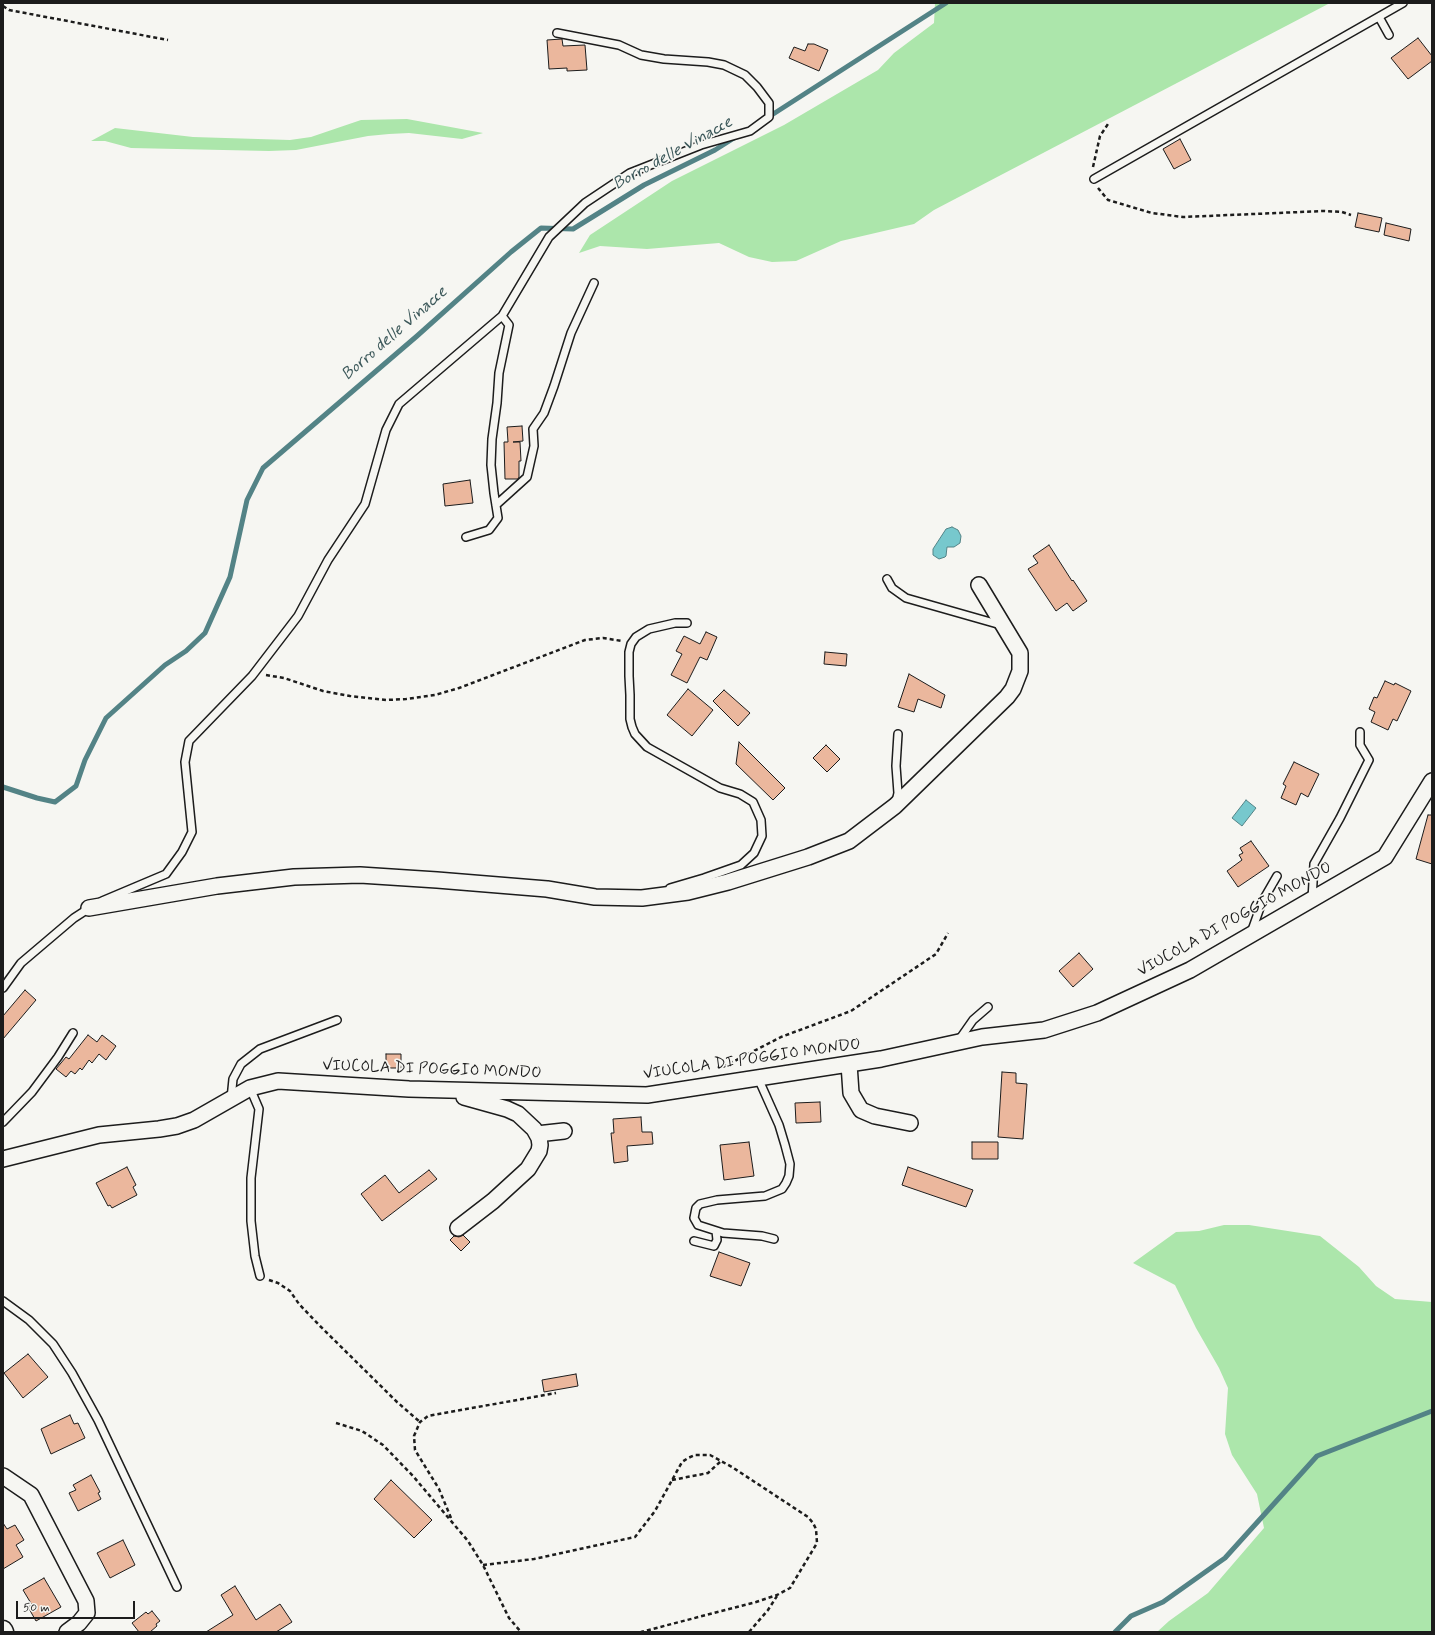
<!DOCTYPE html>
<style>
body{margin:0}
#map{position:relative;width:1435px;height:1635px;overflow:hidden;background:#f6f6f2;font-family:Mynerve,sans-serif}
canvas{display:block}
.frame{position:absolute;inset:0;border:4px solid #1c1c1c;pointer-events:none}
.scale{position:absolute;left:16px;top:1601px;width:119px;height:18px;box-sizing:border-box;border:2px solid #1c1c1c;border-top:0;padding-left:5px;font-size:12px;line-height:14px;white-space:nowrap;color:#1c1c1c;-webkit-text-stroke:3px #f6f6f2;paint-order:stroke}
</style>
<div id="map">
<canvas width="1435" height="1635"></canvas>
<div class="frame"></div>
<div class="scale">50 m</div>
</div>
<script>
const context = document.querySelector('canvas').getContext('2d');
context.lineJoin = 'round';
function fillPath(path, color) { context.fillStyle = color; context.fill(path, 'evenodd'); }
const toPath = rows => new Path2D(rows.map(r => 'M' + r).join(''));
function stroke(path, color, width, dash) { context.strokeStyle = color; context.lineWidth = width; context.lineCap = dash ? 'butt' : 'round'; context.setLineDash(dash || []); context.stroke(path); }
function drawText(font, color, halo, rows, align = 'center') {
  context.font = font + ' Mynerve,sans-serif'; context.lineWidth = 3.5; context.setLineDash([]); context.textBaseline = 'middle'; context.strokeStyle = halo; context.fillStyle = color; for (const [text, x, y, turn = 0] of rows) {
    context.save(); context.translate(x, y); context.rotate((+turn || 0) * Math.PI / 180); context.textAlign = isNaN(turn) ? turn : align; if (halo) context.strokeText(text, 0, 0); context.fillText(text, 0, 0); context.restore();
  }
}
fillPath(toPath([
 [935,3,1330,3,934,210,914,224,841,241,796,261,772,262,749,257,719,243,647,249,600,246,579,253,590,235,672,181,784,125,878,70,894,53,934,23],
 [407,119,483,133,462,139,409,133,389,134,368,136,296,150,269,151,131,148,105,141,91,141,115,128,193,137,290,140,311,137,361,120],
 [1224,1225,1249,1225,1320,1236,1359,1267,1376,1286,1395,1299,1432,1302,1432,1632,1157,1632,1169,1621,1208,1593,1264,1528,1257,1494,1232,1455,1225,1434,1228,1388,1219,1368,1196,1328,1175,1285,1133,1263,1176,1232,1199,1231]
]), '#ace6ab');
const water = toPath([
 [952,527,958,530,961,536,960,543,954,547,947,547,946,556,945,557,939,559,933,555,933,549,946,529,952,527],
 [1246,800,1256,808,1242,826,1232,818,1246,800]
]);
fillPath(water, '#77c8cd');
stroke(water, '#538386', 1);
stroke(toPath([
 [767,118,946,3],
 [3,787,37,798,55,802,76,786,85,760,106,718,165,665,186,651,205,633,230,577,247,500,263,468,417,336,511,252,541,228,573,229,644,185,715,150,734,138],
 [1115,1632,1131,1616,1163,1602,1225,1558,1317,1456,1432,1411]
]), '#538386', 5);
const building = toPath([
 [1418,38,1432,56,1432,61,1408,79,1391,58,1418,38],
 [562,39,563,46,585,45,587,70,567,71,567,68,549,69,547,40,562,39],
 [808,44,814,44,828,50,819,71,789,58,794,47,805,51,808,44],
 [1180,139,1191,160,1174,169,1163,149,1180,139],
 [1358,213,1382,218,1379,232,1355,227,1358,213],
 [1386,223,1411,229,1409,241,1384,235,1386,223],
 [522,426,523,441,513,442,520,442,521,461,519,461,519,477,518,479,505,479,504,442,508,442,507,427,522,426],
 [470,480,473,503,445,506,443,484,470,480],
 [1049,545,1072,581,1073,580,1087,601,1073,611,1067,603,1056,611,1028,569,1038,563,1033,556,1049,545],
 [706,632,717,637,707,660,700,657,687,683,671,675,682,654,676,651,684,636,700,644,706,632],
 [825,652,847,654,846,666,824,664,825,652],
 [909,674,945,695,941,708,918,699,914,712,898,707,909,674],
 [1385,681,1394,685,1395,683,1411,691,1397,721,1393,719,1388,730,1371,722,1375,712,1369,709,1374,697,1377,698,1385,681],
 [688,689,713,710,692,736,667,715,688,689],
 [724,690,750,713,738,726,713,701,724,690],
 [739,742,785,788,773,800,736,764,739,742],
 [826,745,840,759,827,772,813,758,826,745],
 [1294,762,1319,774,1308,797,1301,793,1296,805,1281,798,1286,786,1283,784,1294,762],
 [1428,815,1432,815,1432,864,1416,859,1428,815],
 [1251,841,1269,866,1238,887,1227,871,1242,860,1239,855,1243,853,1240,848,1251,841],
 [1079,953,1093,969,1073,987,1059,971,1079,953],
 [25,990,36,1000,3,1039,3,1016,25,990],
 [88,1035,97,1042,102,1035,116,1046,106,1060,99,1054,92,1063,89,1060,82,1070,80,1068,75,1074,71,1071,66,1077,56,1069,66,1057,69,1059,88,1035],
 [386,1054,401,1054,401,1068,386,1068,386,1054],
 [1002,1072,1016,1073,1016,1083,1027,1084,1023,1139,998,1137,1002,1072],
 [820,1102,821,1122,796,1123,795,1103,820,1102],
 [641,1117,642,1132,652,1132,653,1144,627,1146,628,1161,614,1163,611,1133,614,1133,613,1119,641,1117],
 [749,1142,754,1176,724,1180,720,1145,749,1142],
 [972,1142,998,1142,998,1159,972,1159,972,1142],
 [127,1167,136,1185,133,1187,137,1195,112,1208,110,1205,108,1206,96,1183,127,1167],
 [908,1167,973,1190,966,1207,902,1185,908,1167],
 [429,1170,437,1179,382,1221,361,1194,385,1175,399,1193,429,1170],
 [463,1235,470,1242,461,1251,450,1240,454,1236,459,1237,463,1235],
 [719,1252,750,1263,741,1286,710,1276,719,1252],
 [28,1354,48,1377,23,1398,4,1373,28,1354],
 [576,1374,578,1386,544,1392,542,1380,576,1374],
 [70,1415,74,1424,78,1423,85,1438,51,1454,41,1429,70,1415],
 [91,1475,100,1492,98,1493,101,1499,78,1511,69,1493,76,1490,73,1485,91,1475],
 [391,1480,432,1520,414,1538,374,1499,391,1480],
 [3,1523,7,1529,15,1525,24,1540,16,1545,23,1557,3,1569,3,1523],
 [123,1540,135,1565,110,1578,97,1553,123,1540],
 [44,1578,61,1607,36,1621,28,1607,32,1605,23,1590,44,1578],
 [235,1586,256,1620,280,1604,292,1622,276,1632,206,1632,233,1615,221,1595,235,1586],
 [152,1611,160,1621,156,1624,157,1626,150,1632,139,1632,132,1623,146,1612,148,1614,152,1611]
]);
fillPath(building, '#ebb79d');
stroke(building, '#1c1c1c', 1);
const service = toPath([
 [1379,17,1389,35],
 [1094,179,1403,3],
 [496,505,527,477,534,446,533,429,544,413,554,386,571,333,594,283],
 [466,537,489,530,498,518,494,493,491,465,492,439,497,403,499,373,509,325,502,316],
 [887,579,892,588,906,598,1001,625],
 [896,802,898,793,896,766,898,734],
 [670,888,704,878,741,865,754,853,762,836,761,820,753,802,740,794,720,788,647,747,635,734,632,727,630,719,630,695,629,676,629,652,631,644,636,637,649,629,675,623,687,623],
 [1312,900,1314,864,1340,818,1369,760,1360,745,1360,732],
 [102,901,166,874,182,852,192,832,185,762,189,741,252,676,298,616,328,560,365,504,386,430,399,404,502,316,549,237,585,203,630,173,701,145,750,131,769,117,769,103,757,87,745,75,724,65,708,62,664,59,641,55,619,45,557,33],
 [1251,933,1262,902,1277,876],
 [3,988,21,963,74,918,91,907],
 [959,1040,973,1020,988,1007],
 [758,1078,779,1125,785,1145,790,1164,789,1176,786,1183,782,1189,765,1196,717,1200,700,1204,696,1208,694,1218,698,1225,723,1233,762,1236,774,1239],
 [250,1088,259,1109,251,1178,251,1221,255,1256,260,1276],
 [231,1099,233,1079,241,1064,260,1049,337,1020],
 [3,1122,32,1092,58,1057,73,1033],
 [694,1241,714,1246,717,1240,716,1231],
 [3,1301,29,1320,53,1344,72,1373,98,1420,177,1587]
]);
const minor = toPath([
 [89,908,217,886,294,877,360,875,437,880,547,889,595,897,642,898,688,892,728,882,808,857,849,841,895,806,1007,697,1013,689,1020,671,1020,653,979,585],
 [849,1064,851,1093,861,1110,875,1116,910,1123],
 [537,1134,564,1131],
 [3,1159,99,1135,159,1129,177,1126,194,1120,250,1088,278,1081,409,1089,647,1095,881,1059,982,1037,1044,1030,1097,1013,1190,970,1385,857,1432,781],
 [458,1228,493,1201,528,1169,539,1151,540,1145,539,1138,534,1129,518,1114,507,1109,464,1097],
 [3,1476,31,1495,86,1601,87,1613,79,1623,67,1632]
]);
const tertiary = toPath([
 [3,1630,4,1632]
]);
stroke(service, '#1c1c1c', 10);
stroke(minor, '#1c1c1c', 18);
stroke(tertiary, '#1c1c1c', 21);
stroke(toPath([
 [3,6,9,10,168,40],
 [1093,167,1100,136,1108,124],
 [1098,188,1108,200,1152,213,1183,217,1324,211,1342,212,1351,215],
 [266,675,284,678,323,691,350,696,386,700,406,699,435,695,459,688,585,640,603,638,622,641],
 [723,1067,781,1037,851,1011,936,954,948,933],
 [269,1280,278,1283,290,1291,299,1304,320,1326,397,1402,420,1422],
 [336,1423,362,1431,383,1445,413,1476,468,1541,483,1565,509,1618,521,1632],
 [672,1480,708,1473,720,1462],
 [451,1518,439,1489,415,1450,414,1436,420,1422,428,1416,433,1415,556,1393],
 [483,1565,534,1559,635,1537,655,1511,682,1462,688,1458,695,1455,710,1455,732,1467,808,1517,813,1523,816,1529,817,1543,790,1588,777,1595,756,1602,641,1632],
 [749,1632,768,1610,777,1596]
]), '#1c1c1c', 2.5, [4, 3]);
stroke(service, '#f6f6f2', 7);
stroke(minor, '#f6f6f2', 15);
stroke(tertiary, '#f6f6f2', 18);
drawText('16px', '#1c1c1c', '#f6f6f2', [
 ["VIUCOLA DI POGGIO MONDO",1235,920,-29],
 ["VIUCOLA DI POGGIO MONDO",752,1060,-8],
 ["VIUCOLA DI POGGIO MONDO",432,1070,2]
]);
drawText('italic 17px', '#3c585a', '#f6f6f2', [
 ["Borro delle Vinacce",673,154,-29],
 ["Borro delle Vinacce",395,334,-41]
]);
</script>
